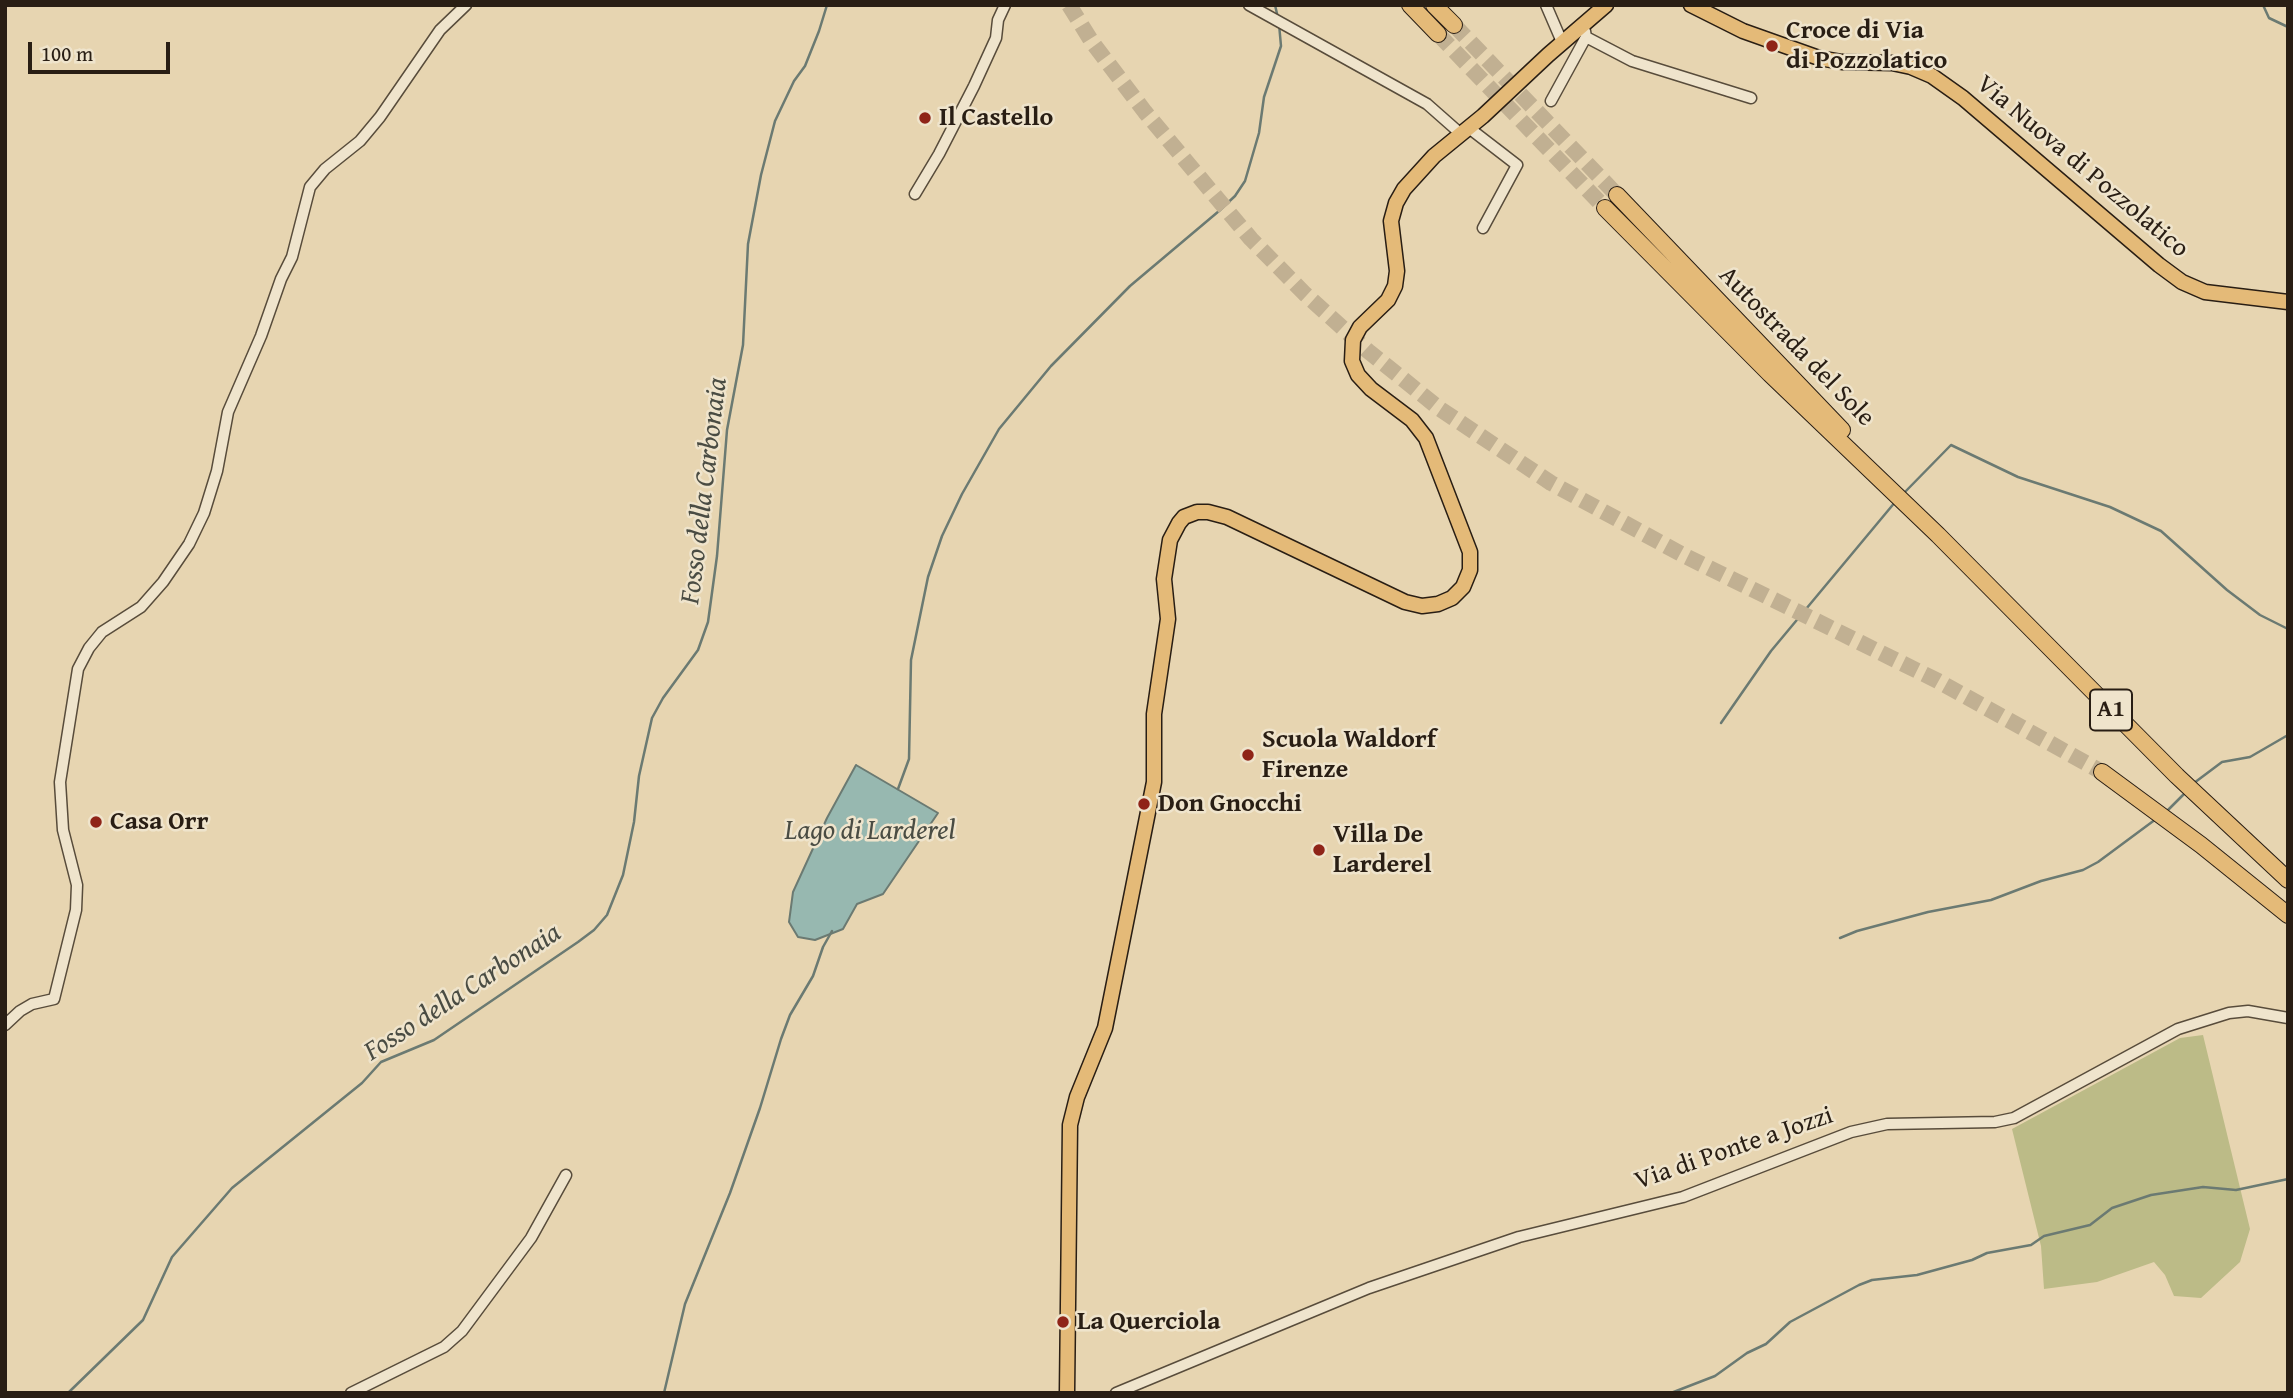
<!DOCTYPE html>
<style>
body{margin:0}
#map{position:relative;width:2293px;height:1398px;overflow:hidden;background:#e7d5b1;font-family:"Gentium Book Plus",serif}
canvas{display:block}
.frame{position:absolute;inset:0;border:7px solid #291e14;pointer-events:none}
.scale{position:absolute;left:28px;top:42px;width:142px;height:32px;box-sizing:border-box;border:4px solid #291e14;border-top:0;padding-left:9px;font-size:21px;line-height:24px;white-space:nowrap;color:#291e14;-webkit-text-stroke:5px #efe4cc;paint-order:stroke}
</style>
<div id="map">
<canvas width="2293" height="1398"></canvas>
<div class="frame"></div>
<div class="scale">100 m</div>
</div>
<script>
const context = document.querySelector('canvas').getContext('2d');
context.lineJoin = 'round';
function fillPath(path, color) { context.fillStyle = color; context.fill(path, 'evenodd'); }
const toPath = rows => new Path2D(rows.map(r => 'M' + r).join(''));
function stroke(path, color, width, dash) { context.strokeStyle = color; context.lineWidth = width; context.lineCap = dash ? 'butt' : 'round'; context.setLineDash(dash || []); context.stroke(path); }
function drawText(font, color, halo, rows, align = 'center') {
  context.font = font + ' "Gentium Book Plus",serif'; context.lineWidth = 5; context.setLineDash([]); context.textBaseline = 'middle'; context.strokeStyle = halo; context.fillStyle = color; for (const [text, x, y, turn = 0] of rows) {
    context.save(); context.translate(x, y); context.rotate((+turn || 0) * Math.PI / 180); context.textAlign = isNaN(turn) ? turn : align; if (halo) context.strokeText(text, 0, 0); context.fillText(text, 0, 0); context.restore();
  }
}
fillPath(toPath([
 [2203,1035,2250,1229,2240,1262,2201,1298,2174,1296,2165,1275,2154,1262,2097,1282,2044,1289,2041,1246,2012,1129,2180,1038]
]), '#bcbb87');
const water = toPath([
 [856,765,938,813,883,894,857,904,843,929,815,940,798,937,789,922,793,892,827,818,856,765]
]);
fillPath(water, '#97b8b0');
stroke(water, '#6b7a72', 2);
stroke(toPath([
 [1275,5,1278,18],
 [2263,5,2269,18,2288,27],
 [1903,494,1951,445,2018,477,2110,507,2161,531,2227,590,2260,615,2288,629],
 [1721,723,1771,651,1896,501],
 [2194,783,2222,762,2250,757,2288,735],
 [898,789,909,759,911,660,928,577,942,536,962,494,999,429,1051,366,1130,286,1219,211,1235,196,1245,181,1259,133,1264,97,1281,46,1279,24],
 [2165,813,2185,793],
 [1840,938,1857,931,1928,912,1991,900,2041,881,2083,870,2098,862,2156,819],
 [68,1393,143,1320,172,1257,232,1188,362,1083,381,1062,434,1040,578,942,594,930,607,915,623,875,634,822,639,776,652,718,663,698,698,650,708,622,717,556,727,430,743,345,748,244,761,175,775,121,794,81,805,66,819,31,827,5],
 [664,1393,685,1304,730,1193,760,1108,781,1039,790,1015,813,976,823,947,832,931],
 [1671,1393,1715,1376,1747,1353,1766,1344,1790,1322,1859,1285,1872,1280,1917,1275,1972,1260,1987,1253,2031,1245,2044,1236,2090,1225,2112,1208,2151,1195,2203,1187,2236,1190,2288,1179]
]), '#6b7a72', 2.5);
stroke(toPath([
 [1069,5,1092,42,1145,112,1251,239,1305,294,1368,351,1440,409,1551,483,1683,555,1938,681,2102,772],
 [1454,25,1617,195],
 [1438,34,1605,208]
]), '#c1b092', 16, [16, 8]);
const minor = toPath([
 [1249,5,1427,104,1461,134],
 [1546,5,1562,42],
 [1586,37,1632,61,1751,98],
 [1551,101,1586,37,1585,31],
 [1469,128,1517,165,1483,228],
 [915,194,939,154,974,86,996,38,998,20,1005,5],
 [5,1025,20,1011,32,1004,54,999,76,910,77,885,63,830,60,782,78,669,89,648,102,632,141,607,163,582,189,544,204,513,217,471,228,412,261,336,281,279,292,257,310,187,325,169,360,141,380,117,440,30,466,5],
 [351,1393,444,1347,462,1331,531,1238,566,1175],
 [1116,1393,1369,1288,1519,1237,1683,1197,1851,1132,1887,1124,1995,1122,2014,1118,2178,1029,2229,1013,2248,1011,2288,1018]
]);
const major = toPath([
 [1691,5,1743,31,1819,58,1842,62,1892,63,1911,67,1932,76,1963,98,2159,265,2182,282,2205,292,2288,302],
 [1067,1393,1070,1125,1077,1097,1105,1028,1154,782,1154,714,1168,619,1164,579,1170,540,1179,523,1184,517,1197,512,1208,512,1227,517,1405,602,1422,606,1438,604,1452,598,1463,587,1470,570,1470,552,1426,438,1412,420,1371,389,1358,375,1352,361,1353,340,1360,327,1388,300,1395,286,1397,271,1391,221,1396,203,1404,189,1434,156,1483,116,1548,55,1606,5]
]);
const highway = toPath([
 [1410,5,1438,34],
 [1434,5,1454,25],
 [1617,195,1842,430],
 [1605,208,1770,374,1938,535,2177,776,2288,880],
 [2102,772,2201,845,2288,915]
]);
stroke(minor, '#584c3b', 13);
stroke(major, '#291e14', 17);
stroke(highway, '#291e14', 18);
stroke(minor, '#efe4cc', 10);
stroke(major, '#e4ba78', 14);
stroke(highway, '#e4ba78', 16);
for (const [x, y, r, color] of [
 [1772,46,7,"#8f2418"],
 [925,118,7,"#8f2418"],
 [1248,755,7,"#8f2418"],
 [1144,804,7,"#8f2418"],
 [96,822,7,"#8f2418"],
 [1319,850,7,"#8f2418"],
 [1063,1322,7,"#8f2418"]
]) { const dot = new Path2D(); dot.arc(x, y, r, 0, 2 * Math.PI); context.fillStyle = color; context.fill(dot); stroke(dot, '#efe4cc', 2.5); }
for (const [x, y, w] of [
 [2111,710,42]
]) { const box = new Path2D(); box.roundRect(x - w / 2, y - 20.5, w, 41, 5); context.fillStyle = '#efe4cc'; context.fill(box); stroke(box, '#291e14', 2); }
drawText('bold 24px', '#291e14', null, [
 ["A1",2111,710]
]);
drawText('bold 26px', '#291e14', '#efe4cc', [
 ["Croce di Via",1786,31],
 ["di Pozzolatico",1786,61],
 ["Il Castello",939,118],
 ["Scuola Waldorf",1262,740],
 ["Firenze",1262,770],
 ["Don Gnocchi",1158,804],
 ["Casa Orr",110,822],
 ["Villa De",1333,835],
 ["Larderel",1333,865],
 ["La Querciola",1077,1322]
], 'left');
drawText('26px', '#291e14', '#efe4cc', [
 ["Via Nuova di Pozzolatico",2082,167,40],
 ["Autostrada del Sole",1796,347,46],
 ["Via di Ponte a Jozzi",1734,1149,-19]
]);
drawText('italic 28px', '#4a4c43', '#efe4cc', [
 ["Fosso della Carbonaia",705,491,-83],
 ["Lago di Larderel",870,832],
 ["Fosso della Carbonaia",463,993,-33]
]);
</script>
